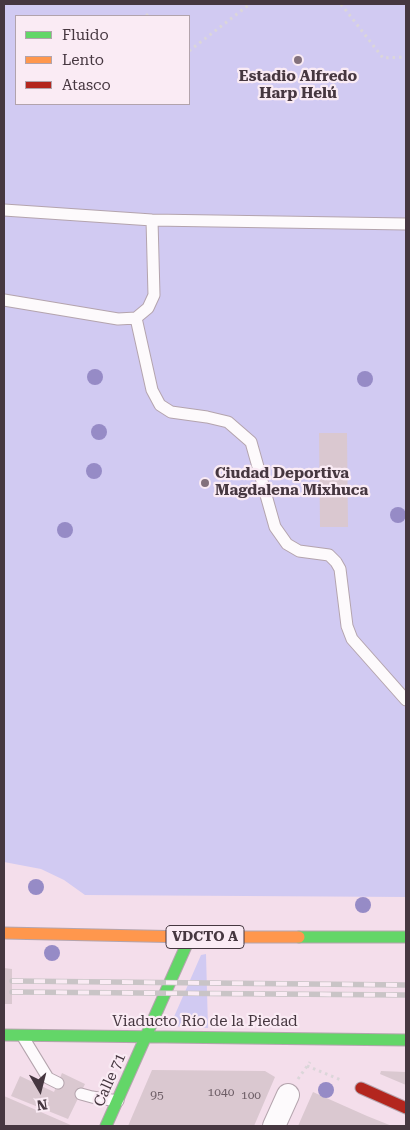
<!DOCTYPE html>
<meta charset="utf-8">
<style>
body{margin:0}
#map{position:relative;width:410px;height:1130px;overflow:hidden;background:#f4deeb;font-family:"Roboto Serif",serif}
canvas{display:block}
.frame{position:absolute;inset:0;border:5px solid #463740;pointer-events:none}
.legend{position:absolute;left:15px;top:15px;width:175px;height:90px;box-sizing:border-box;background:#faebf4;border:1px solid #b2a3ac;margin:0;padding:6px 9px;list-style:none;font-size:15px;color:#463740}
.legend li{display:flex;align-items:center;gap:10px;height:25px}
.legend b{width:25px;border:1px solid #b2a3ac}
.north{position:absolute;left:15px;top:1065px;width:50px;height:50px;-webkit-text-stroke:4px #faebf4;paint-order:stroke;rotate:172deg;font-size:14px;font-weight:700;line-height:20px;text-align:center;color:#463740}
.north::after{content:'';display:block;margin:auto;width:18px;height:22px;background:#463740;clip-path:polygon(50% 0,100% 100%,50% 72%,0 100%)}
</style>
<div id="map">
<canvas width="410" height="1130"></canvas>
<div class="frame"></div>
<ul class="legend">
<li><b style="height:6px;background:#63d668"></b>Fluido</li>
<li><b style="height:6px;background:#ff974d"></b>Lento</li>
<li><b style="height:6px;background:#b3261e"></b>Atasco</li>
</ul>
<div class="north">N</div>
</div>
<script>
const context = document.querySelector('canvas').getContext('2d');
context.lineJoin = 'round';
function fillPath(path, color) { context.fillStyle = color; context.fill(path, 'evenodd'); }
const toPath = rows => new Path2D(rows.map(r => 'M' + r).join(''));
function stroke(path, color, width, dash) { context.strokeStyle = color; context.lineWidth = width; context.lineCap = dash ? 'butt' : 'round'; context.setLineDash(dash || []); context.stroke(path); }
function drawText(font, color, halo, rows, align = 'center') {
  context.font = font + ' "Roboto Serif",serif'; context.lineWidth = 4.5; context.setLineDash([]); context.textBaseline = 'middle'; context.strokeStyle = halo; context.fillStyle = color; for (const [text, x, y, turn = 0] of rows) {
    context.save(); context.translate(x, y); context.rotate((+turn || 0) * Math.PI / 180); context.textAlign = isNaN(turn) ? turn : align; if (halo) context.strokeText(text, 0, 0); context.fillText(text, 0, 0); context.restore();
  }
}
fillPath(toPath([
 [4,4,406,4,406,897,85,895,64,880,41,869,4,862],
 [16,16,189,16,189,104,16,104],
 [206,954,208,1028,170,1026,201,955]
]), '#d1caf2');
fillPath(toPath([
 [319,433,347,433,348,527,320,527],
 [4,968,12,969,12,1004,4,1004],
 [152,1070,265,1071,275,1077,254,1126,128,1126],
 [381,1071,406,1072,406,1085,380,1074],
 [62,1073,85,1084,68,1119,11,1096,20,1076,54,1092],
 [313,1092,367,1116,392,1126,298,1126],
 [4,1096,73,1126,4,1126]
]), '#dac8d0');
const lane = toPath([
 [4,210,152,220,406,224],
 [4,300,118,319,136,318,148,308,154,295,152,220],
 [136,318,152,390,160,405,171,412,207,417,228,422,251,442,275,527,287,544,299,551,329,555,336,562,340,569,347,626,352,639,406,700],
 [23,1037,48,1078,58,1083],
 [81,1094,92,1097,118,1101]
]);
const street = toPath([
 [274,1126,288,1095]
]);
const fast = toPath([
 [299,937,406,937],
 [4,1035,406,1040],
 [106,1126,190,937]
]);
const slow = toPath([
 [4,933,190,937,299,937]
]);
const jam = toPath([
 [361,1088,406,1108]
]);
stroke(lane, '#b4a4ad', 13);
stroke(street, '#b4a4ad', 24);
stroke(fast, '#b4a4ad', 13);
stroke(slow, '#b4a4ad', 13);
stroke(jam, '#b4a4ad', 13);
stroke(toPath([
 [341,4,383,58,406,57],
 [146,14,148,16],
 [189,51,250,4],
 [307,1066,341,1080],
 [298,1079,310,1062]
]), '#dbd6d9', 3, [2.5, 4]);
stroke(lane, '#fdfafc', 11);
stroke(street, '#fdfafc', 22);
stroke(fast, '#63d668', 11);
stroke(slow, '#ff974d', 11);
stroke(jam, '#b3261e', 11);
const rail = toPath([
 [12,981,406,985],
 [12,992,406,995]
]);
stroke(rail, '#c9c4c6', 5.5);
stroke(rail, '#faebf4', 4, [11]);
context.fillStyle = '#968bc6';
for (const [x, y] of [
 [95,377],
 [365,379],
 [99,432],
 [94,471],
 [398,515],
 [65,530],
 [36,887],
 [363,905],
 [52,953],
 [326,1090]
]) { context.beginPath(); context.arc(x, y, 8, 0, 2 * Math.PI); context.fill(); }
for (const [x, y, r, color] of [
 [298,60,5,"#83717c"],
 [205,483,5,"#83717c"]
]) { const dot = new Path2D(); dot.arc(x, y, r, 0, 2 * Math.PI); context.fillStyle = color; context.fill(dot); stroke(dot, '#faebf4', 2); }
drawText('12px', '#6d5e66', null, [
 ["1040",221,1092],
 ["95",157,1095],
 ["100",251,1095]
]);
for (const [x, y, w] of [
 [205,937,78]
]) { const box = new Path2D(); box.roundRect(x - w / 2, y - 11.5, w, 23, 4); context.fillStyle = '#faebf4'; context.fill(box); stroke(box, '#463740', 1); }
drawText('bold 14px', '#463740', null, [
 ["VDCTO A",205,937]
]);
drawText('bold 15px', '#463740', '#faebf4', [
 ["Estadio Alfredo",298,77],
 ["Harp Helú",298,94],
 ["Ciudad Deportiva",215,474,"left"],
 ["Magdalena Mixhuca",215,491,"left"]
]);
drawText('15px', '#463740', '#faebf4', [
 ["Viaducto Río de la Piedad",205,1022],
 ["Calle 71",110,1080,-66]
]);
</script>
